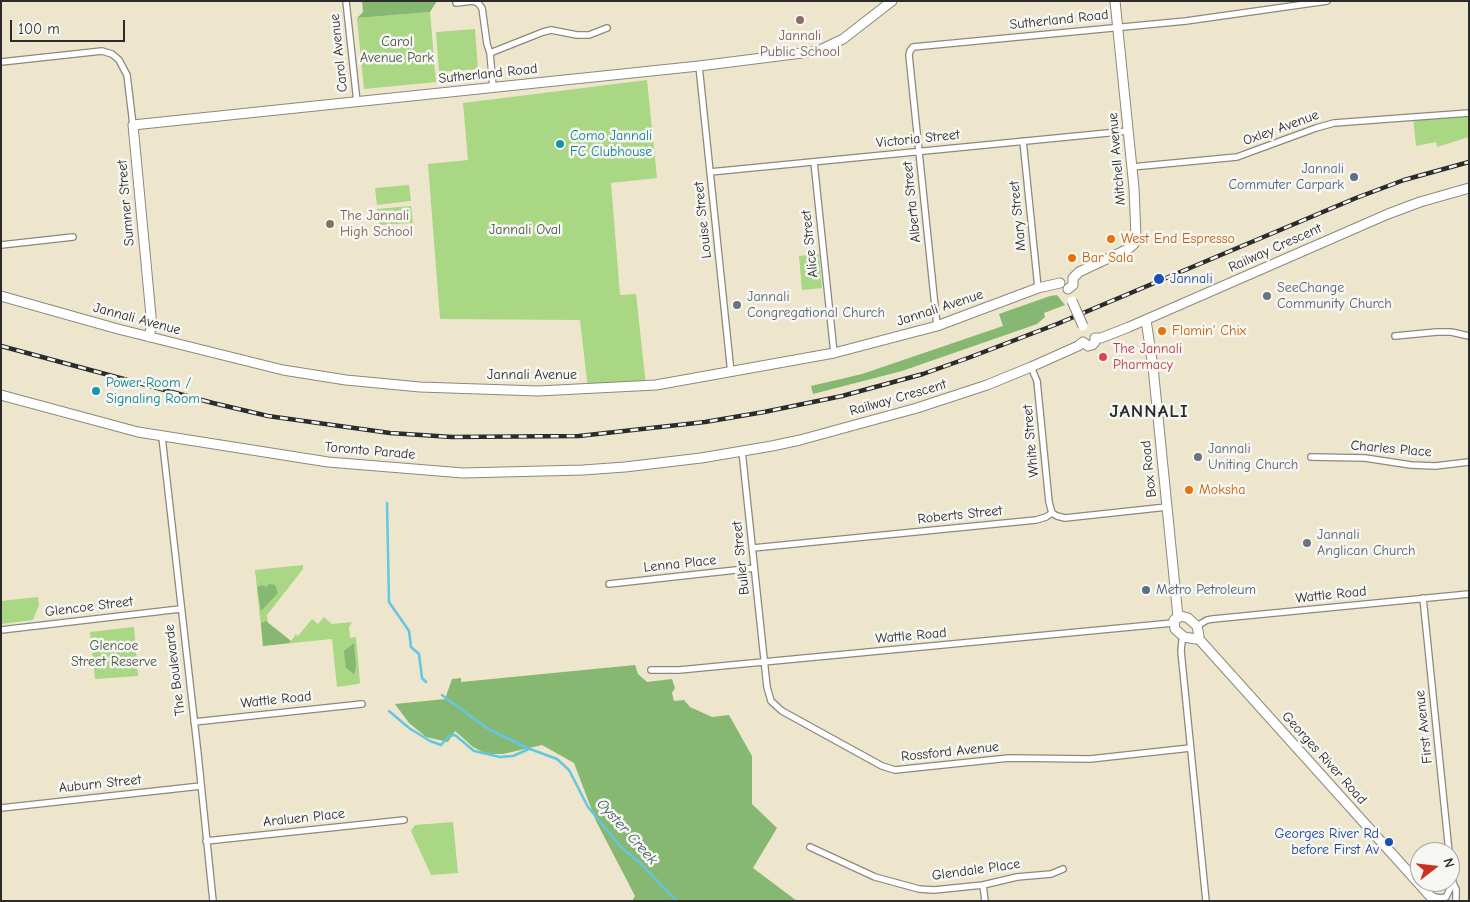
<!DOCTYPE html>
<style>
body{margin:0}
#map{position:relative;width:1470px;height:902px;overflow:hidden;background:#ede6cc;font-family:"Comic Neue",sans-serif}
canvas{display:block}
.frame{position:absolute;inset:0;border:2px solid #2b2b2b;pointer-events:none}
.north{position:absolute;left:1410px;top:842px;width:50px;height:50px;box-sizing:border-box;background:#f6f6f2;border:1px solid #a5a5a2;border-radius:50%;rotate:74deg;font-size:14px;font-weight:700;line-height:20px;text-align:center;color:#2b2b2b}
.north::after{content:'';display:block;margin:auto;width:18px;height:22px;background:#c8321e;clip-path:polygon(50% 0,100% 100%,50% 72%,0 100%)}
.scale{position:absolute;left:10px;top:20px;width:115px;height:22px;box-sizing:border-box;border:2px solid #2b2b2b;border-top:0;padding-left:6px;font-size:15px;line-height:18px;white-space:nowrap;color:#2b2b2b;-webkit-text-stroke:4px #f6f6f2;paint-order:stroke}
</style>
<div id="map">
<canvas width="1470" height="902"></canvas>
<div class="frame"></div>
<div class="north">N</div>
<div class="scale">100 m</div>
</div>
<script>
const context = document.querySelector('canvas').getContext('2d');
context.lineJoin = 'round';
function fillPath(path, color) { context.fillStyle = color; context.fill(path, 'evenodd'); }
const toPath = rows => new Path2D(rows.map(r => 'M' + r).join(''));
function stroke(path, color, width, dash) { context.strokeStyle = color; context.lineWidth = width; context.lineCap = dash ? 'butt' : 'round'; context.setLineDash(dash || []); context.stroke(path); }
function drawText(font, color, halo, rows, align = 'center') {
  context.font = font + ' "Comic Neue",sans-serif'; context.lineWidth = 5; context.setLineDash([]); context.textBaseline = 'middle'; context.strokeStyle = halo; context.fillStyle = color; for (const [text, x, y, turn = 0] of rows) {
    context.save(); context.translate(x, y); context.rotate((+turn || 0) * Math.PI / 180); context.textAlign = isNaN(turn) ? turn : align; if (halo) context.strokeText(text, 0, 0); context.fillText(text, 0, 0); context.restore();
  }
}
fillPath(toPath([
 [430,12,436,82,364,89,357,18],
 [475,29,478,69,439,72,436,32],
 [647,80,657,178,611,183,620,295,636,294,646,386,588,389,580,320,440,319,428,164,468,160,463,103],
 [1469,113,1469,137,1437,147,1436,142,1416,146,1413,117],
 [409,185,411,201,377,205,375,188],
 [411,206,413,223,379,225,377,209],
 [819,254,822,288,802,290,799,256],
 [303,565,303,569,267,615,268,623,291,641,296,634,298,636,312,619,318,624,324,617,332,624,352,622,349,627,350,638,356,637,360,683,358,684,337,687,332,639,263,646,255,570],
 [38,597,39,605,33,620,1,624,1,601],
 [134,627,138,676,95,679,90,632],
 [453,822,458,873,431,875,411,831,415,825]
]), '#a9d784');
fillPath(toPath([
 [362,1,437,1,430,12,357,18,363,12],
 [1057,295,1065,305,1044,313,1045,317,1037,324,902,371,813,394,811,386,862,374,1003,326,999,314,1050,296],
 [269,584,275,585,278,593,261,611,257,587,262,585,266,587],
 [266,621,291,641,289,643,263,646,261,623],
 [354,643,356,667,354,674,346,668,344,651],
 [635,665,638,674,647,682,672,679,675,688,672,693,674,701,684,700,690,707,712,717,729,715,752,756,752,804,777,828,753,868,797,901,632,901,635,896,596,821,574,763,542,745,503,754,486,754,473,747,455,731,448,742,426,737,409,723,395,704,445,699,452,679,461,678,461,682]
]), '#86b872');
stroke(toPath([
 [387,503,389,602,409,631,411,647,419,654,422,678,426,682],
 [442,695,488,729,530,749,557,759,569,770,588,807,621,847,639,862,677,901],
 [389,711,409,728,430,741,441,745,449,736,455,735,474,751,500,757,513,756,529,749]
]), '#64c6e2', 2.5);
const street = toPath([
 [346,1,357,102],
 [456,3,473,1,478,3,482,8,487,44,490,53,493,87],
 [490,53,543,32,551,30,577,35,589,35,607,28],
 [1,62,102,51,112,54,119,60,127,75,133,125],
 [699,66,731,373],
 [1023,141,1038,288],
 [814,162,834,353],
 [1132,167,1237,157,1316,128,1334,123,1469,113],
 [710,172,1128,131],
 [1,245,73,237],
 [937,326,909,55,910,51,913,47,1186,21,1327,1],
 [1395,336,1437,332,1451,332,1469,336],
 [1031,367,1037,381,1049,502,1052,513],
 [162,437,198,754,213,901],
 [742,451,767,687,771,701,782,711,882,766,895,770,1009,758,1090,759,1190,748],
 [1311,457,1365,458,1411,465,1435,466,1469,462],
 [1052,513,1057,516,1065,518,1167,507],
 [753,548,1036,520,1046,517,1052,513],
 [609,584,754,568],
 [1423,598,1449,852],
 [1197,626,1207,620,1213,619,1469,594],
 [1,630,180,609],
 [1184,637,1182,641,1181,651,1206,901],
 [651,670,679,670,1173,623],
 [194,722,362,704],
 [1,808,201,786],
 [206,841,404,820],
 [810,847,875,877,919,889,934,890,983,885,1017,877,1051,874,1063,869],
 [1450,857,1453,883,1456,889,1456,901],
 [983,885,985,901],
 [1434,897,1441,898,1446,897,1453,883]
]);
const secondary = toPath([
 [1073,278,1079,272,1128,249,1134,244,1136,237,1134,188,1115,1],
 [1068,289,1073,285,1073,278],
 [1,296,118,329,283,370,346,380,420,387,538,391,656,385,834,353,937,326,1038,288,1060,283],
 [1146,320,1153,367,1178,617],
 [149,337,151,328,151,316,133,125,699,66,818,51,843,39,892,1],
 [1095,338,1101,338,1129,327,1388,214,1420,202,1469,188],
 [1083,342,1088,346,1092,345,1095,342,1095,338],
 [1,395,138,432,328,462,463,473,583,470,625,467,701,458,772,446,800,440,917,408,987,385,1031,367,1078,346,1083,342],
 [1181,616,1188,618,1197,626,1199,636,1196,639,1184,637,1175,629,1174,620,1181,616],
 [1198,638,1430,896,1437,901]
]);
stroke(street, '#8c887c', 8);
stroke(secondary, '#8c887c', 11);
stroke(street, '#fff', 5.5);
stroke(secondary, '#fff', 9);
const rail = toPath([
 [1,346,213,403,268,416,390,433,452,437,579,436,705,422,764,412,842,396,923,374,968,358,1057,324,1356,198,1404,180,1469,162]
]);
stroke(rail, '#2b2b2b', 4.5);
stroke(rail, '#f6f6f2', 2.5, [8]);
const secondaryBridge = toPath([
 [1072,301,1083,326]
]);
stroke(secondaryBridge, '#8c887c', 11, []);
stroke(secondaryBridge, '#fff', 9);
for (const [x, y, r, color] of [
 [800,20,5,"#8d6e63"],
 [560,144,5,"#0f9aa8"],
 [1354,177,5,"#5c6f8a"],
 [330,224,5,"#8d6e63"],
 [1111,239,5,"#e8710a"],
 [1072,258,5,"#e8710a"],
 [1159,279,6,"#1a4fb4"],
 [1267,296,5,"#6b7280"],
 [737,305,5,"#6b7280"],
 [1162,331,5,"#e8710a"],
 [1103,357,5,"#e0444e"],
 [96,391,5,"#0f9aa8"],
 [1198,457,5,"#6b7280"],
 [1189,490,5,"#e8710a"],
 [1307,543,5,"#6b7280"],
 [1146,590,5,"#5c6f8a"],
 [1389,842,5,"#1a4fb4"]
]) { const dot = new Path2D(); dot.arc(x, y, r, 0, 2 * Math.PI); context.fillStyle = color; context.fill(dot); stroke(dot, '#f6f6f2', 2); }
drawText('14px', '#2b2b2b', '#f6f6f2', [
 ["Sutherland Road",1059,20,-6],
 ["Carol Avenue",339,53,-96],
 ["Sutherland Road",488,74,-6],
 ["Oxley Avenue",1281,128,-20],
 ["Victoria Street",918,139,-6],
 ["Mitchell Avenue",1117,159,-95],
 ["Alberta Street",912,202,-96],
 ["Sumner Street",126,203,-95],
 ["Mary Street",1018,216,-96],
 ["Louise Street",703,220,-96],
 ["Alice Street",810,244,-96],
 ["Railway Crescent",1275,248,-24],
 ["Jannali Avenue",940,308,-18],
 ["Jannali Avenue",137,319,15],
 ["Jannali Avenue",532,375],
 ["Railway Crescent",898,398,-16],
 ["White Street",1031,441,-95],
 ["Charles Place",1391,449,5],
 ["Toronto Parade",370,451,5],
 ["Box Road",1149,469,-96],
 ["Roberts Street",960,515,-6],
 ["Buller Street",741,558,-96],
 ["Lenna Place",680,564,-6],
 ["Wattle Road",1331,595,-6],
 ["Glencoe Street",89,607,-7],
 ["Wattle Road",911,636,-5],
 ["The Boulevarde",175,670,-97],
 ["Wattle Road",276,700,-6],
 ["First Avenue",1424,727,-96],
 ["Rossford Avenue",950,752,-6],
 ["Georges River Road",1324,758,48],
 ["Auburn Street",100,784,-6],
 ["Araluen Place",304,818,-6],
 ["Glendale Place",976,870,-8]
]);
drawText('14px', '#785e54', '#f6f6f2', [
 ["Jannali",800,36],
 ["Public School",800,52],
 ["The Jannali",340,216,"left"],
 ["High School",340,232,"left"]
]);
drawText('14px', '#4a5641', '#f6f6f2', [
 ["Carol",397,42],
 ["Avenue Park",397,58],
 ["Jannali Oval",525,230],
 ["Glencoe",114,646],
 ["Street Reserve",114,662]
]);
drawText('14px', '#0d838f', '#f6f6f2', [
 ["Como Jannali",570,136],
 ["FC Clubhouse",570,152],
 ["Power Room /",106,383],
 ["Signaling Room",106,399]
], 'left');
drawText('14px', '#4e5e75', '#f6f6f2', [
 ["Jannali",1344,169],
 ["Commuter Carpark",1344,185],
 ["Metro Petroleum",1156,590,"left"]
], 'right');
drawText('14px', '#c56008', '#f6f6f2', [
 ["West End Espresso",1121,239],
 ["Bar Sala",1082,258],
 ["Flamin' Chix",1172,331],
 ["Moksha",1199,490]
], 'left');
drawText('14px', '#164399', '#f6f6f2', [
 ["Jannali",1170,279],
 ["Georges River Rd",1379,834,"right"],
 ["before First Av",1379,850,"right"]
], 'left');
drawText('14px', '#5b616d', '#f6f6f2', [
 ["SeeChange",1277,288],
 ["Community Church",1277,304],
 ["Jannali",747,297],
 ["Congregational Church",747,313],
 ["Jannali",1208,449],
 ["Uniting Church",1208,465],
 ["Jannali",1317,535],
 ["Anglican Church",1317,551]
], 'left');
drawText('14px', '#be3a42', '#f6f6f2', [
 ["The Jannali",1113,349],
 ["Pharmacy",1113,365]
], 'left');
drawText('italic 15px', '#3c5a62', '#f6f6f2', [
 ["Oyster Creek",627,832,48]
]);
context.letterSpacing = '1px';
drawText('bold 19px', '#2b2b2b', '#f6f6f2', [
 ["JANNALI",1149,412]
]);
context.letterSpacing = '0px';
</script>
